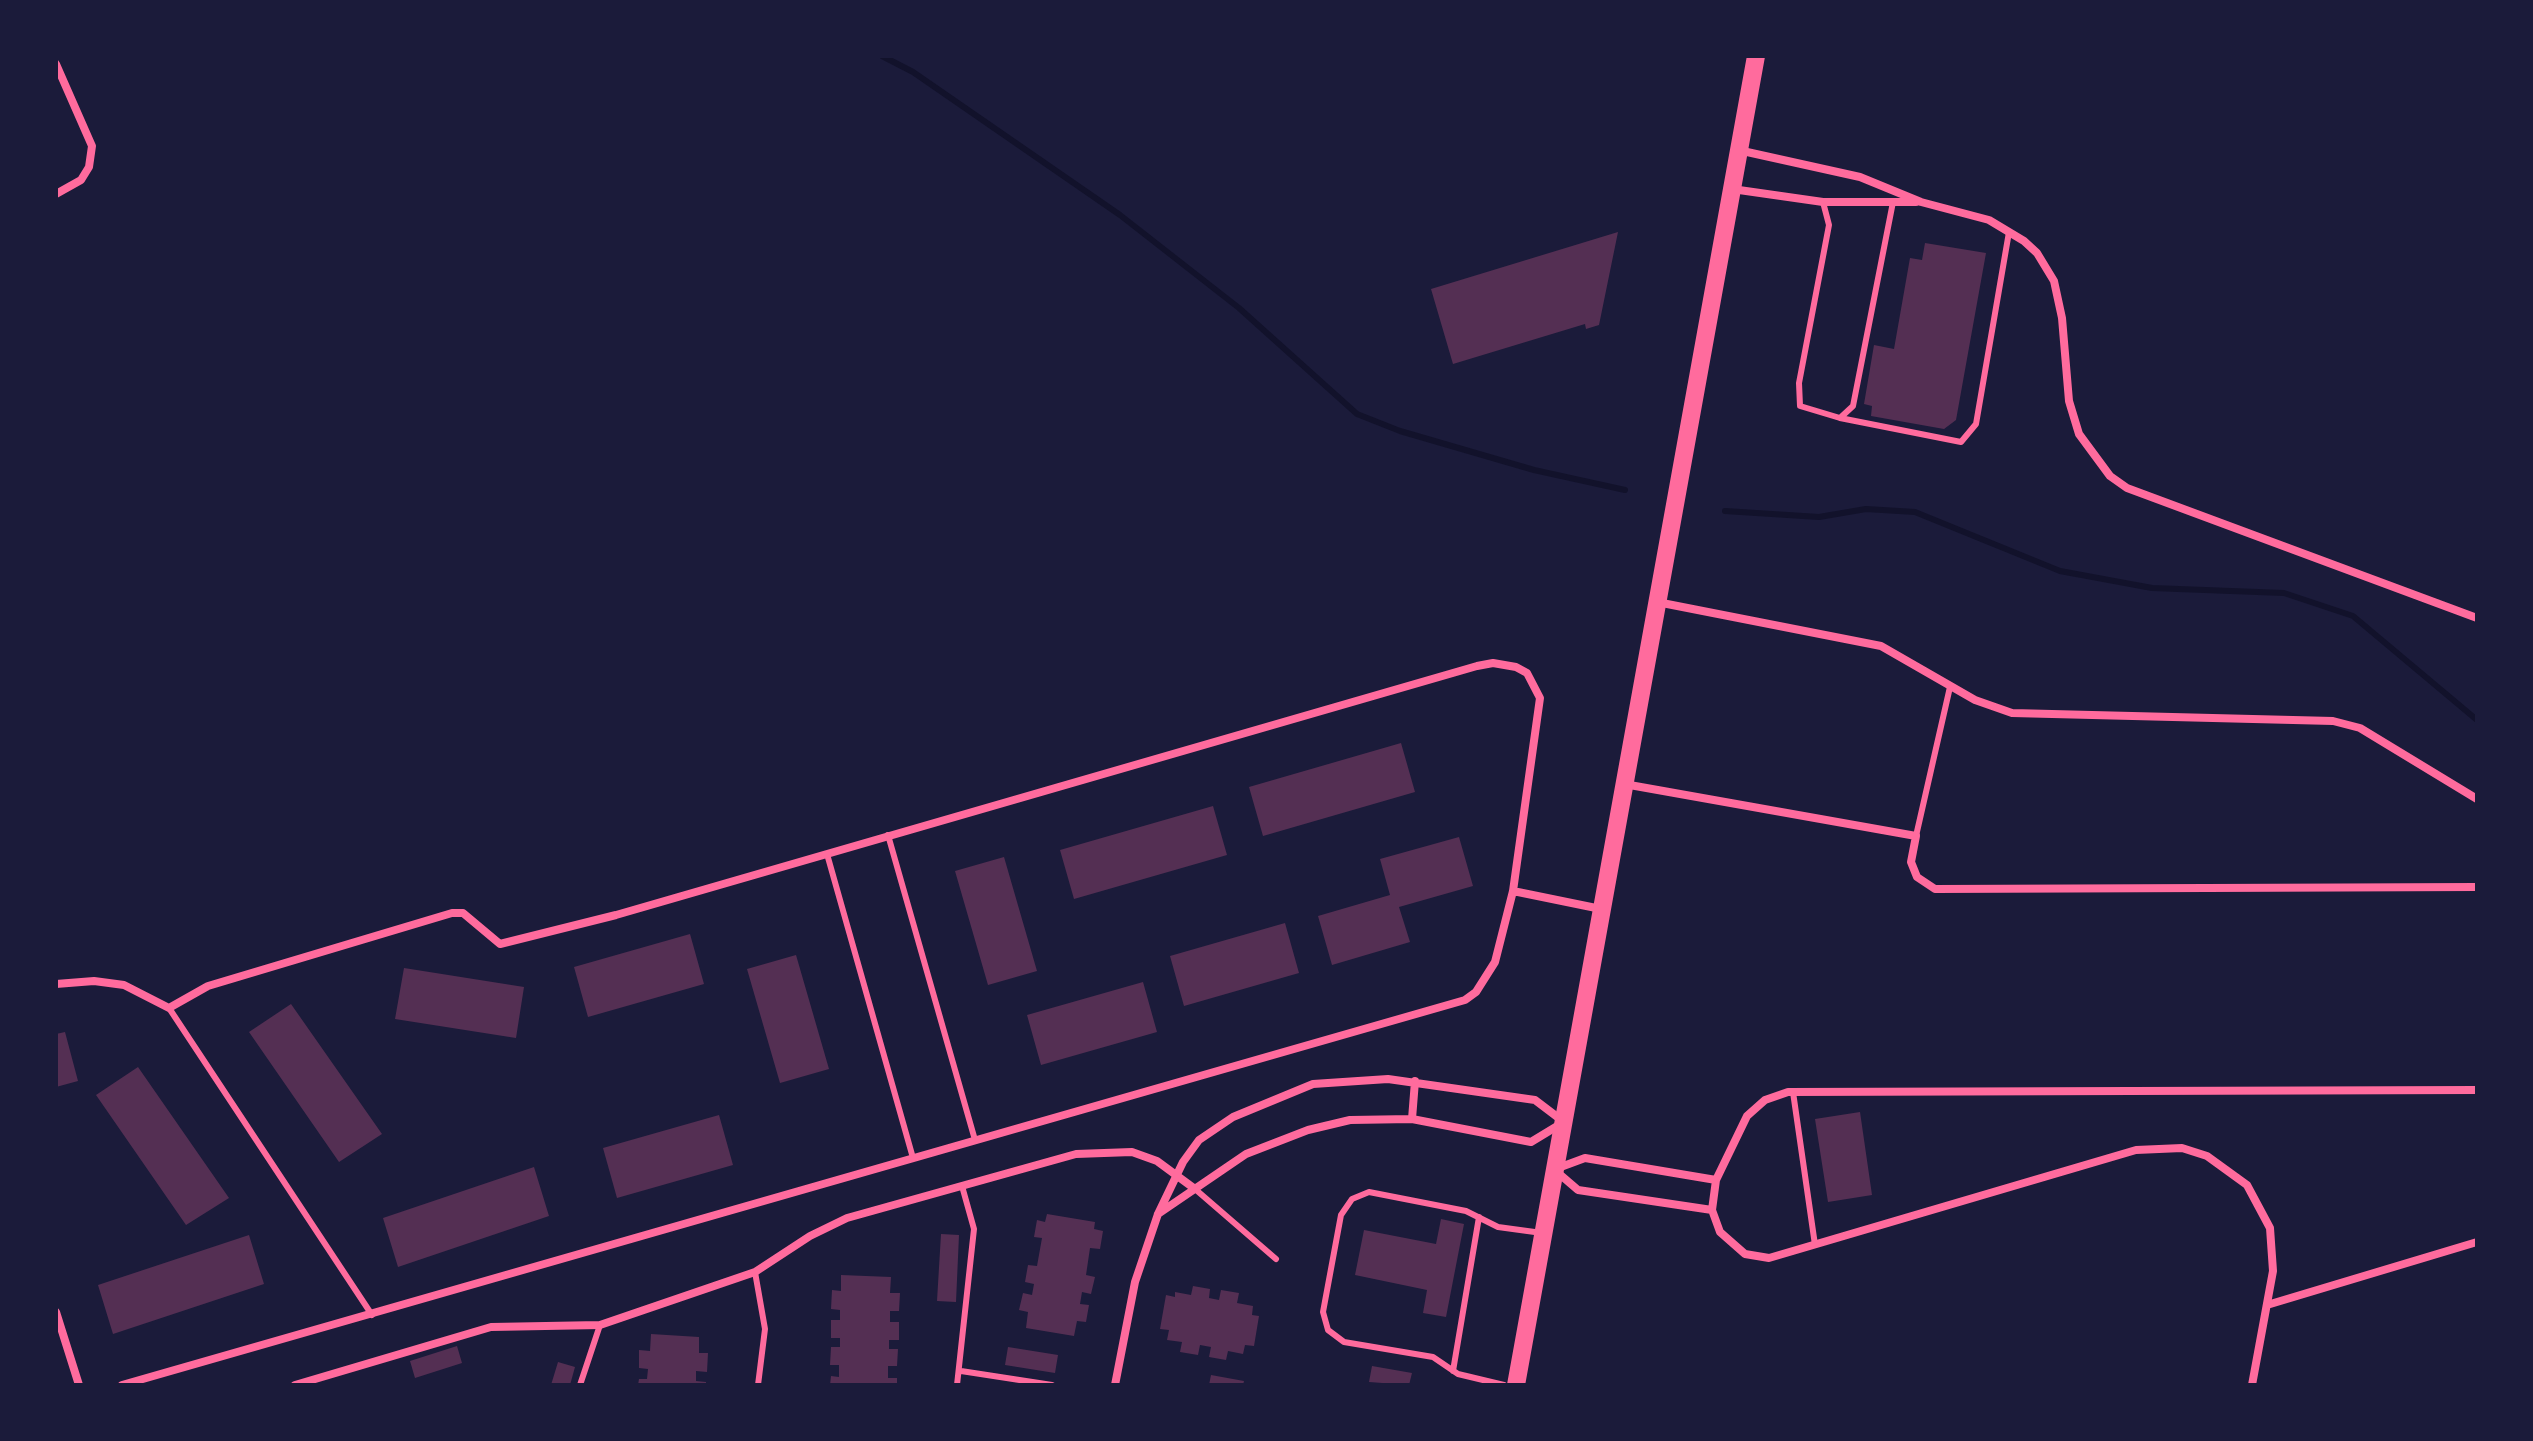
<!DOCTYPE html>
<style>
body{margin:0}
#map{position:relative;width:2533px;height:1441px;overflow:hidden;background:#1b1b3a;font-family:"Times New Roman",serif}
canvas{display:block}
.frame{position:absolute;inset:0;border:58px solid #1b1b3a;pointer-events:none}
</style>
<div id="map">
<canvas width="2533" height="1441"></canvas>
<div class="frame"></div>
</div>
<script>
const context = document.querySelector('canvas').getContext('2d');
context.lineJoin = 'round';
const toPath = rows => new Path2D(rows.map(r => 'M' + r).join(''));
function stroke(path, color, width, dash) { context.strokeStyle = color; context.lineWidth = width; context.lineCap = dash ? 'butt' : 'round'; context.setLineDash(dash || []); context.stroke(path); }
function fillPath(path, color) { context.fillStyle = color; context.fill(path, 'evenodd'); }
stroke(toPath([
 [882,56,913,72,1120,215,1239,308,1357,414,1400,431,1534,470,1625,490],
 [1725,511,1819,517,1866,509,1915,512,2060,571,2152,588,2284,593,2353,616,2477,720]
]), '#12122b', 6);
fillPath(toPath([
 [1618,232,1599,325,1586,329,1585,324,1453,364,1431,289],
 [1925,243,1986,253,1956,420,1944,429,1871,416,1872,406,1864,404,1874,345,1894,349,1910,258,1922,260],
 [1401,743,1415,792,1263,836,1249,787],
 [1213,806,1227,855,1074,899,1060,850],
 [1459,837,1473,886,1399,907,1410,942,1332,965,1318,916,1390,895,1380,859],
 [1004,857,1037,971,988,985,955,871],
 [1285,923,1299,973,1184,1006,1170,956],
 [690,934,704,984,588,1017,574,967],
 [796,955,829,1069,780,1083,747,969],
 [404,968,524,987,516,1038,395,1019],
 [1143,982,1157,1032,1041,1065,1027,1015],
 [291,1004,382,1134,339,1162,249,1032],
 [65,1032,78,1081,56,1087,56,1034],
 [138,1067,229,1198,186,1225,96,1095],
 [1860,1112,1872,1195,1828,1202,1815,1119],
 [719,1115,733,1165,617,1198,603,1148],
 [534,1167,549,1216,398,1267,383,1218],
 [1047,1214,1095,1222,1094,1229,1103,1231,1100,1249,1090,1248,1086,1275,1095,1277,1091,1294,1082,1292,1080,1304,1089,1305,1086,1322,1077,1321,1074,1336,1026,1328,1028,1312,1019,1310,1023,1293,1032,1295,1034,1284,1025,1282,1028,1265,1037,1266,1042,1238,1034,1237,1037,1220,1045,1222],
 [1441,1219,1464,1224,1446,1317,1423,1313,1427,1290,1355,1275,1364,1230,1436,1244],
 [941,1234,959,1235,956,1302,937,1301],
 [249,1235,264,1284,113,1334,98,1285],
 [841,1275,891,1277,890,1293,900,1293,899,1311,890,1311,890,1322,899,1322,899,1340,889,1340,889,1349,898,1349,897,1366,888,1366,888,1378,897,1378,897,1385,830,1385,831,1376,839,1377,839,1365,830,1365,831,1347,840,1347,840,1338,831,1338,831,1320,840,1320,840,1310,831,1309,832,1290,841,1291],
 [1193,1286,1210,1289,1209,1298,1219,1300,1221,1290,1239,1293,1237,1303,1253,1306,1252,1315,1259,1316,1254,1346,1245,1345,1243,1354,1228,1351,1226,1360,1209,1357,1211,1347,1200,1345,1198,1355,1180,1352,1182,1342,1167,1340,1169,1330,1160,1329,1166,1295,1175,1297,1175,1292,1191,1295],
 [651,1334,699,1337,699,1353,708,1353,707,1372,696,1371,696,1381,706,1382,706,1385,638,1385,639,1379,647,1379,648,1369,639,1368,639,1350,650,1351],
 [457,1346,462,1363,415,1378,410,1361],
 [1008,1347,1058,1355,1055,1373,1005,1365],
 [558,1362,575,1367,570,1385,551,1385],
 [1372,1366,1412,1373,1409,1385,1369,1382],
 [1211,1375,1244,1381,1243,1385,1209,1385]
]), '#542f53');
stroke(toPath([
 [1823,202,1829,225,1799,383,1800,406,1840,418,1853,406,1893,202],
 [1840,418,1961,442,1976,424,2009,232],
 [888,835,975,1140],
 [1916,836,1950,687],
 [827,854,913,1158],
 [169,1008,372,1315],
 [1793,1092,1815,1245],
 [1195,1189,1276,1259],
 [755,1272,765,1329,758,1385],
 [961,1371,1052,1385],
 [1453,1371,1479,1217],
 [580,1385,600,1325],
 [957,1385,974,1229,962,1186],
 [1504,1385,1458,1374,1433,1357,1344,1342,1328,1330,1323,1312,1341,1215,1352,1199,1369,1192,1466,1211,1498,1227,1542,1233]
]), '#ff6b9d', 6);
stroke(toPath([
 [56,64,92,146,89,167,81,180,56,194],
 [1738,150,1860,177,1921,202,1989,220,2024,241,2037,253,2054,281,2062,318,2069,401,2079,434,2110,476,2127,488,2477,618],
 [1732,189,1823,202,1916,202],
 [1657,602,1881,646,1975,700,2012,713,2333,721,2360,728,2477,799],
 [1624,784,1916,836,1911,862,1917,877,1935,889,2477,887],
 [1513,891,1601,909],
 [56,984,94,981,124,985,169,1008,208,986,452,913,463,913,500,944,616,915,1477,666,1493,663,1516,667,1527,673,1540,698,1513,891,1495,962,1476,992,1465,1000,122,1385],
 [1412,1119,1415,1081],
 [1558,1168,1585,1158,1716,1180],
 [1557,1172,1578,1190,1712,1210],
 [2267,1305,2477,1242],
 [56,1312,79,1385],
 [295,1385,491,1327,600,1325,755,1272,810,1236,847,1218,1076,1154,1132,1152,1157,1161,1195,1189],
 [1115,1385,1135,1282,1158,1214,1183,1162,1199,1140,1233,1117,1313,1084,1388,1079,1535,1100,1564,1122,1531,1142,1412,1119,1350,1120,1308,1130,1246,1154,1158,1214],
 [2252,1385,2273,1271,2270,1228,2247,1185,2207,1156,2182,1148,2136,1150,1769,1258,1745,1254,1720,1232,1712,1210,1716,1180,1747,1116,1765,1100,1788,1092,2477,1090]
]), '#ff6b9d', 8);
stroke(toPath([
 [1516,1385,1756,56]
]), '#ff6b9d', 18);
</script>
